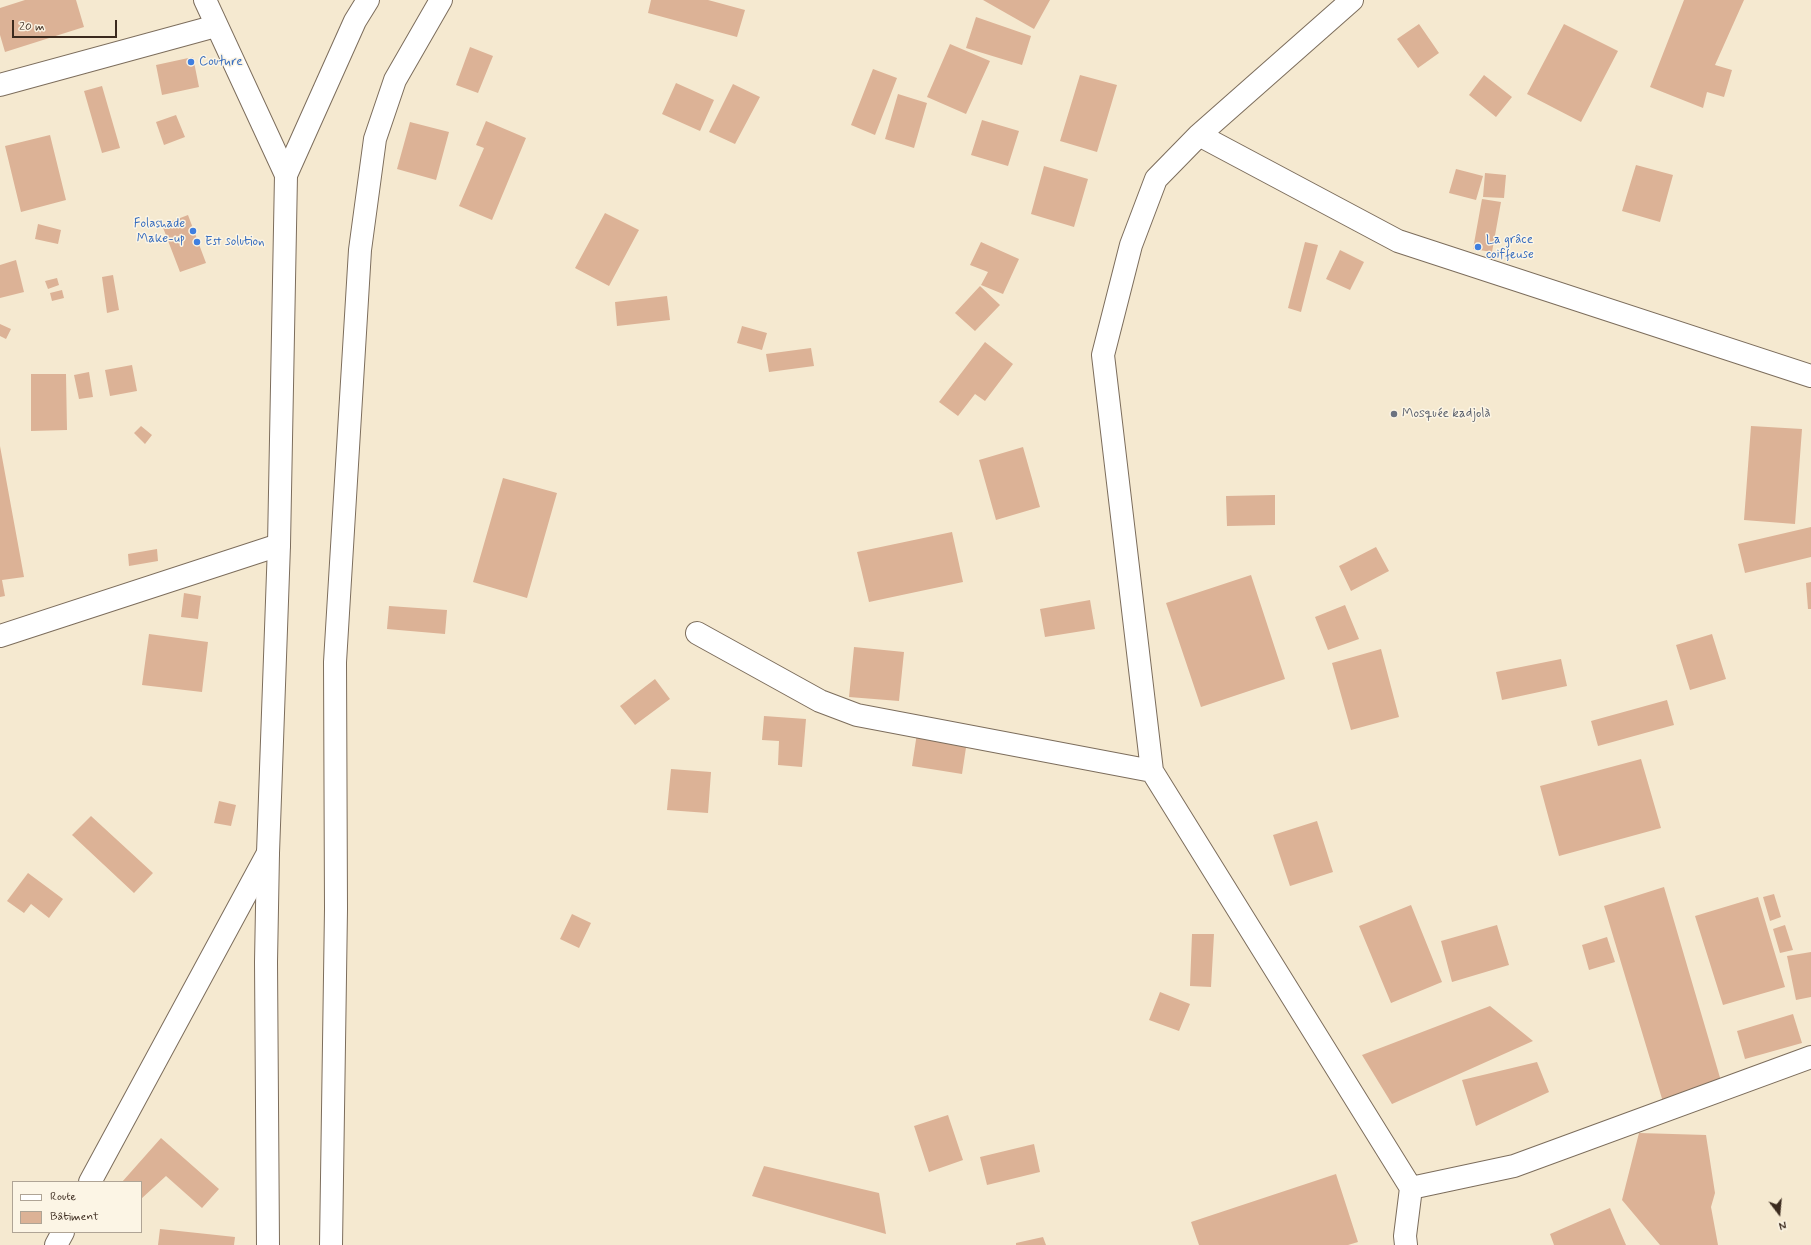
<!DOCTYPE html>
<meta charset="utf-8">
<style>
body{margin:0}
#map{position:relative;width:1811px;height:1245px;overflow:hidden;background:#f5e9d0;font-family:Mynerve,sans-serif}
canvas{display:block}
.legend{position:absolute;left:12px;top:1181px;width:130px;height:52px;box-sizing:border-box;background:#fcf5e5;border:1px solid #afa495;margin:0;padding:5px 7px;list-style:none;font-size:12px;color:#3b2a1e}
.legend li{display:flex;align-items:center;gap:8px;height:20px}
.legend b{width:20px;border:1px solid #afa495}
.north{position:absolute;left:1759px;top:1193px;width:40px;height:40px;-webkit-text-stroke:3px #fcf5e5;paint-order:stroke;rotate:164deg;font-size:11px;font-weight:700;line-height:16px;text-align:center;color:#3b2a1e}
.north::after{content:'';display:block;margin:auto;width:14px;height:18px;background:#3b2a1e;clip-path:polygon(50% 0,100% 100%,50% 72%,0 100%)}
.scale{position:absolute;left:12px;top:20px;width:105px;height:18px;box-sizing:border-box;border:2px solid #3b2a1e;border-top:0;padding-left:5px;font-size:12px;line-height:14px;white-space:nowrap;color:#3b2a1e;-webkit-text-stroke:3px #fcf5e5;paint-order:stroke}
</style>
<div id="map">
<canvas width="1811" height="1245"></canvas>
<ul class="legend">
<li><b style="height:5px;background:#fff"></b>Route</li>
<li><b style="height:11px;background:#dcb296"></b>Bâtiment</li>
</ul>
<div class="north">N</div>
<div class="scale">20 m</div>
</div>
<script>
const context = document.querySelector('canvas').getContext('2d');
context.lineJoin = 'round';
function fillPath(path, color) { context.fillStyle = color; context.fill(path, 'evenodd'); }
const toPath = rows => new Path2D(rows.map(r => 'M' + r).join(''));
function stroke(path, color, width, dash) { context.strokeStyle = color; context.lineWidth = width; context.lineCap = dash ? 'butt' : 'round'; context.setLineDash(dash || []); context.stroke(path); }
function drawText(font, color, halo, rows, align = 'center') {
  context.font = font + ' Mynerve,sans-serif'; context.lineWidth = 3; context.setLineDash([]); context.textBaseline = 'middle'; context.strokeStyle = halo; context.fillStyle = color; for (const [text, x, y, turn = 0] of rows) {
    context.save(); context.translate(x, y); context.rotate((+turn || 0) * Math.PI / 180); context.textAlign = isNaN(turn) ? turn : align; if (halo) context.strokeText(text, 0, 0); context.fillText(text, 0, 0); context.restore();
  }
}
fillPath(toPath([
 [25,0,76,0,84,27,5,52,0,35,0,8],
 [651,0,708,0,745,10,737,37,648,13],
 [983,0,1050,0,1034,29],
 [1684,0,1744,0,1715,65,1732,70,1724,97,1707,92,1703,108,1650,87],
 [976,17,1031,36,1022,65,966,48],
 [1419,24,1439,53,1418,68,1397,39],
 [1564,24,1618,51,1581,122,1527,94],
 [950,44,990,61,966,114,927,97],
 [470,47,493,56,478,93,456,85],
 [193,57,199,87,162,95,156,65],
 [873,69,897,78,875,135,851,125],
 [1080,75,1117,85,1097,152,1060,141],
 [1484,75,1512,97,1496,117,1469,95],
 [676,83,714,100,700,131,662,114],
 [733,84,760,97,735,144,709,132],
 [102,86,120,148,102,153,84,91],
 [898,94,927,103,914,148,885,139],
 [176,115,185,137,164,145,156,122],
 [982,120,1019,131,1008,166,971,155],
 [486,121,526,138,492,220,459,206,484,148,476,145],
 [410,122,449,132,436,180,397,169],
 [50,135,66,200,21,212,5,146],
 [1636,165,1673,175,1660,222,1622,211],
 [1044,166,1088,179,1074,227,1031,214],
 [1456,169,1483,176,1476,200,1449,193],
 [1485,173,1506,175,1504,198,1483,197],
 [1482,199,1501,202,1492,252,1473,249],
 [605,213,639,230,609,286,575,268],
 [188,215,206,263,180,272,162,225],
 [38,224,61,230,58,244,35,239],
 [981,242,1019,259,1003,294,981,285,988,272,970,265],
 [1305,242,1318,245,1301,312,1288,308],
 [1340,250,1364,262,1350,290,1326,279],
 [16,260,24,292,0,298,0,265],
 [113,275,119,310,107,313,102,277],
 [57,278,59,285,48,289,45,281],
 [980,286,1000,305,975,331,955,313],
 [62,290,64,298,52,301,50,293],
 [667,296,670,320,617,326,615,302],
 [0,324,11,329,6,339,0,336],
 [742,326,767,333,762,350,737,343],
 [985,342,1013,364,985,401,975,394,958,416,939,402],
 [811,348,814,366,769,372,766,354],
 [132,365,137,391,110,396,105,370],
 [89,372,93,397,79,399,74,375],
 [31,374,66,374,67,430,31,431],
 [141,426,152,435,145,444,134,433],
 [1751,426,1802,429,1795,524,1744,520],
 [0,446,24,577,2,580,5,596,0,597],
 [1023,447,1040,507,996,520,979,460],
 [503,478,557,493,527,598,473,582],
 [1275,495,1275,525,1227,526,1226,496],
 [1811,527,1811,557,1745,573,1738,544],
 [952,532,963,582,869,602,857,552],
 [1376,547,1389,571,1351,591,1339,566],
 [157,549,158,561,129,566,128,554],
 [1251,575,1285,679,1201,707,1166,603],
 [1811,582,1811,609,1808,609,1806,583],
 [184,593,201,596,198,619,181,617],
 [1090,600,1095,629,1045,637,1040,609],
 [1345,605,1359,639,1328,650,1315,617],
 [389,606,447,610,445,634,387,629],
 [149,634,208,642,202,692,142,685],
 [1712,634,1726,679,1690,690,1676,645],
 [854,647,904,652,899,701,849,697],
 [1381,649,1399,717,1351,730,1332,663],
 [1561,659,1567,686,1502,700,1496,672],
 [655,679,670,699,635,725,620,706],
 [1667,700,1674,725,1598,746,1591,721],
 [764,716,806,719,802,767,778,765,779,741,762,740],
 [917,733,967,741,962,774,912,766],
 [1641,759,1661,828,1559,856,1540,786],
 [671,769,711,772,708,813,667,810],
 [219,801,236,805,231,826,214,823],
 [91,816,153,873,134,893,72,835],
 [1317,821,1333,872,1290,886,1273,835],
 [28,873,63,899,49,918,31,904,24,913,7,901],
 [1664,887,1721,1081,1663,1102,1604,906],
 [1774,894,1781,917,1770,921,1763,897],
 [1758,897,1785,987,1723,1005,1695,916],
 [1411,905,1442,982,1391,1003,1359,926],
 [572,914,591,923,579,948,560,939],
 [1497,925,1509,965,1452,982,1441,941],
 [1785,925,1793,950,1780,953,1773,929],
 [1192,934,1214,934,1211,987,1190,986],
 [1607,937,1615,962,1589,970,1582,945],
 [1811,952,1811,997,1796,1000,1787,956],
 [1160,992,1190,1004,1179,1031,1149,1020],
 [1490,1006,1533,1041,1392,1104,1362,1055],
 [1793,1014,1802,1043,1745,1059,1737,1031],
 [1537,1062,1549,1092,1476,1126,1462,1080],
 [948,1115,963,1160,929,1172,914,1126],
 [1639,1133,1706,1135,1715,1193,1711,1207,1718,1245,1660,1245,1622,1200],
 [161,1138,219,1189,202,1208,166,1176,141,1199,141,1182,122,1182],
 [1034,1144,1040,1172,987,1185,980,1157],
 [764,1166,879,1193,886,1234,752,1196],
 [1336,1174,1358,1242,1348,1245,1199,1245,1191,1222],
 [1610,1208,1626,1245,1554,1245,1550,1234],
 [160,1229,235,1237,234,1245,158,1245],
 [1043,1237,1046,1245,1016,1245,1016,1243]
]), '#dcb296');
const minor = toPath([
 [205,0,286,175],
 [1352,0,1199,135,1156,179,1131,245,1103,355,1152,771,1411,1188,1405,1236,1406,1245],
 [0,85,216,26],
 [1199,135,1398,241,1811,376],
 [697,633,820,701,857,715,1152,771],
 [0,636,279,545],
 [90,1182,268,853],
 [1411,1188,1514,1166,1811,1057],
 [56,1245,63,1232]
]);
const primary = toPath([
 [268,1245,266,962,268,853,279,545,286,175,355,21,368,0],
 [331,1245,336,909,335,662,360,250,375,139,395,80,441,0]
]);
stroke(minor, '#7c6d5c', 24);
stroke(primary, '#7c6d5c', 24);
stroke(minor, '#fff', 22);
stroke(primary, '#fff', 22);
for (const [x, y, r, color] of [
 [191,62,4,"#3f7fe0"],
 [193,231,4,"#3f7fe0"],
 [197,242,4,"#3f7fe0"],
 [1478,247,4,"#3f7fe0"],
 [1394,414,4,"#6b7280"]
]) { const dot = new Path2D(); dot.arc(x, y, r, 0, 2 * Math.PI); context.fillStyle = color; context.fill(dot); stroke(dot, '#fcf5e5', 1.5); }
drawText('13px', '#366cbe', '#fcf5e5', [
 ["Couture",199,62],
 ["Folashade",185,224,"right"],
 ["Make-up",185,239,"right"],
 ["La grâce",1486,240],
 ["coiffeuse",1486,255],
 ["Est solution",205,242]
], 'left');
drawText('13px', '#5b616d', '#fcf5e5', [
 ["Mosquée kadjolà",1402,414]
], 'left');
</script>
